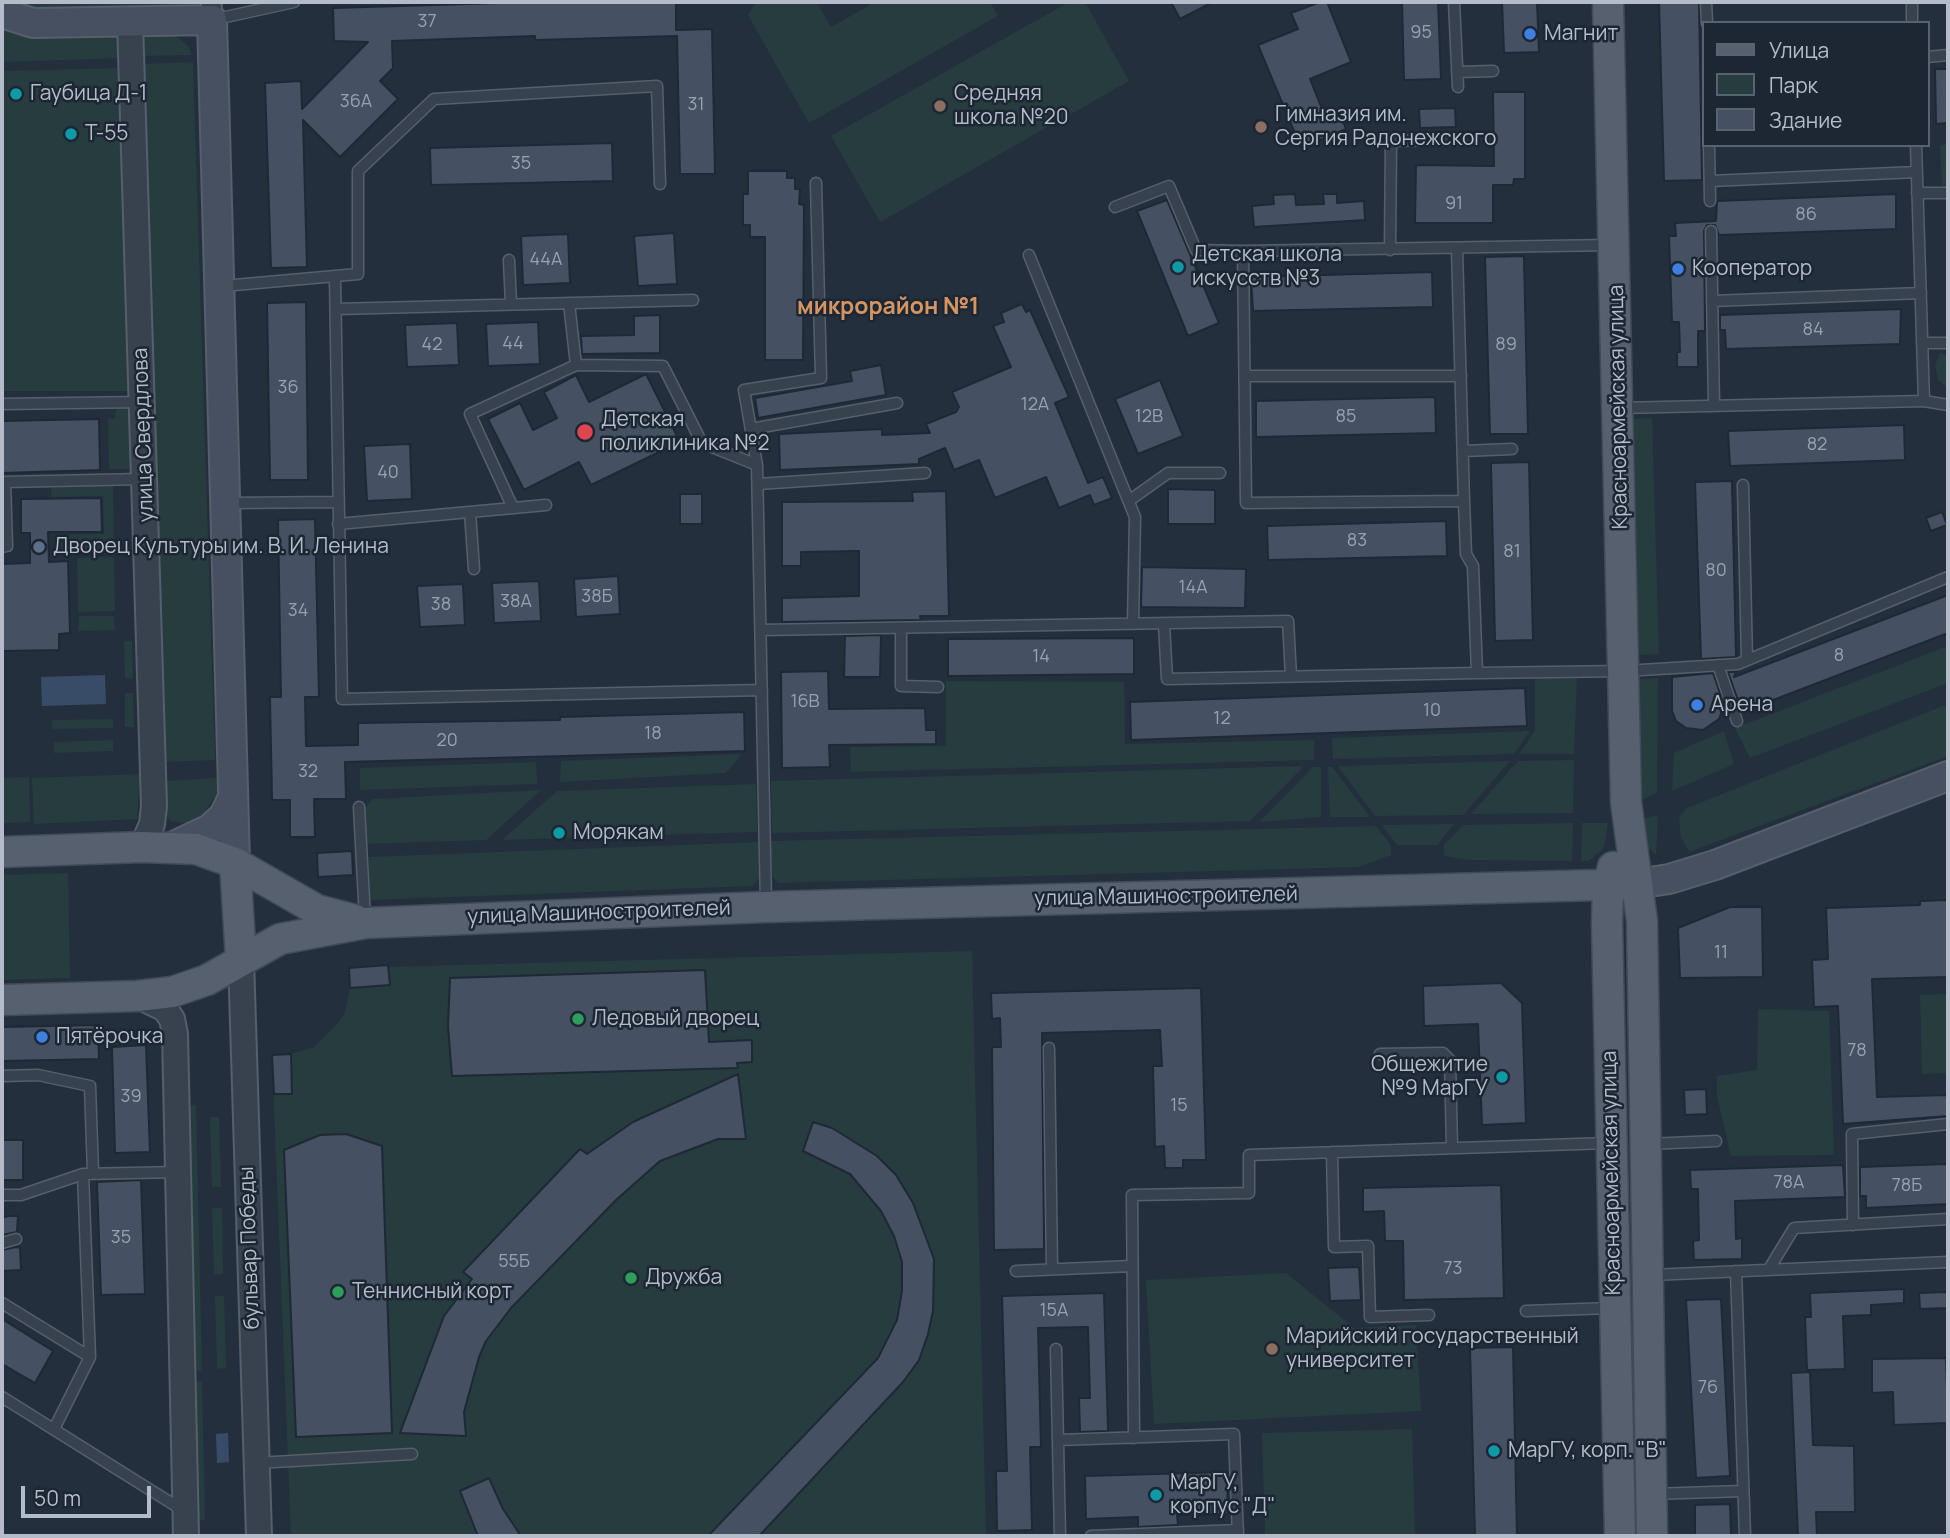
<!DOCTYPE html>
<meta charset="utf-8">
<style>
body{margin:0}
#map{position:relative;width:1950px;height:1538px;overflow:hidden;background:#242f3e;font-family:Manrope,sans-serif}
canvas{display:block}
.frame{position:absolute;inset:0;border:4px solid #b4bcc9;pointer-events:none}
.legend{position:absolute;left:1702px;top:21px;width:228px;height:126px;box-sizing:border-box;background:#1d2633;border:2px solid #59626f;margin:0;padding:9px 12px;list-style:none;font-size:21px;color:#b4bcc9}
.legend li{display:flex;align-items:center;gap:14px;height:35px}
.legend b{width:35px;border:2px solid #59626f}
.scale{position:absolute;left:21px;top:1486px;width:130px;height:32px;box-sizing:border-box;border:4px solid #b4bcc9;border-top:0;padding-left:9px;font-size:21px;line-height:24px;white-space:nowrap;color:#b4bcc9;-webkit-text-stroke:5px #1d2633;paint-order:stroke}
</style>
<div id="map">
<canvas width="1950" height="1538"></canvas>
<div class="frame"></div>
<ul class="legend">
<li><b style="height:9px;background:#56606e"></b>Улица</li>
<li><b style="height:19px;background:#263c3f"></b>Парк</li>
<li><b style="height:19px;background:#455162"></b>Здание</li>
</ul>
<div class="scale">50 m</div>
</div>
<script>
const context = document.querySelector('canvas').getContext('2d');
context.lineJoin = 'round';
function fillPath(path, color) { context.fillStyle = color; context.fill(path, 'evenodd'); }
const toPath = rows => new Path2D(rows.map(r => 'M' + r).join(''));
function stroke(path, color, width, dash) { context.strokeStyle = color; context.lineWidth = width; context.lineCap = dash ? 'butt' : 'round'; context.setLineDash(dash || []); context.stroke(path); }
function drawText(font, color, halo, rows, align = 'center') {
  context.font = font + ' Manrope,sans-serif'; context.lineWidth = 5; context.setLineDash([]); context.textBaseline = 'middle'; context.strokeStyle = halo; context.fillStyle = color; for (const [text, x, y, turn = 0] of rows) {
    context.save(); context.translate(x, y); context.rotate((+turn || 0) * Math.PI / 180); context.textAlign = isNaN(turn) ? turn : align; if (halo) context.strokeText(text, 0, 0); context.fillText(text, 0, 0); context.restore();
  }
}
fillPath(toPath([
 [4,2,184,2,184,8,29,8],
 [756,2,817,2,831,27,875,2,990,2,998,16,809,123,748,15],
 [1069,2,1085,2,1129,81,880,222,831,136],
 [2,25,120,35,125,58,3,62],
 [148,34,166,34,178,38,188,46,192,55,141,56,141,43],
 [193,62,215,760,164,762,142,64],
 [118,68,129,391,2,391,2,71],
 [1948,144,1948,187,1942,187,1940,145],
 [1940,353,1948,356,1948,388,1938,380,1935,365],
 [130,404,131,469,109,469,108,419,114,419,118,405],
 [1652,418,1659,654,1635,655,1629,419],
 [113,485,114,552,54,553,54,535,104,534,103,496,51,497,51,486],
 [114,557,115,611,78,612,77,558],
 [79,616,114,616,115,630,78,631],
 [124,641,132,641,133,678,125,678],
 [1948,646,1948,683,1750,758,1735,728],
 [1577,676,1574,754,1519,754,1535,731,1535,677],
 [1658,678,1657,793,1639,801,1638,679],
 [946,681,1124,682,1125,744,1314,740,1314,760,851,772,850,747,946,746],
 [125,693,133,693,134,727,125,727],
 [1948,704,1948,756,1689,852,1681,837,1679,817,1687,808],
 [113,719,113,728,52,729,52,720],
 [1530,731,1514,754,1333,759,1332,738],
 [1724,731,1734,764,1672,791,1674,753],
 [113,740,113,751,54,753,54,742],
 [742,754,726,773,560,782,561,761],
 [1574,760,1573,813,1471,814,1518,761],
 [1510,761,1463,815,1375,816,1338,766],
 [536,762,537,784,360,790,360,768],
 [1304,766,1250,821,772,833,771,781],
 [1313,767,1321,767,1321,817,1259,822],
 [1328,767,1332,767,1370,817,1330,817],
 [140,774,137,819,34,824,32,778],
 [29,777,30,822,2,823,2,778],
 [217,778,217,794,203,814,186,823,171,821,166,815,164,781],
 [756,784,757,832,502,840,557,791],
 [541,790,486,840,364,844,363,810,373,799],
 [1658,815,1656,855,1641,841,1642,819],
 [1573,823,1572,861,1469,860,1444,856,1444,845,1463,825],
 [1582,823,1608,823,1604,848,1588,861,1581,861],
 [1454,824,1437,845,1397,845,1382,825],
 [1376,826,1391,845,1391,855,1359,867,778,883,771,875,771,841],
 [759,842,760,878,752,886,370,900,368,857],
 [68,873,70,978,2,980,2,875],
 [972,951,986,1536,291,1536,272,1055,291,1054,314,1047,339,1022,345,1012,350,988,349,968],
 [1948,994,1948,1073,1922,1074,1920,995],
 [1758,1009,1829,1011,1834,1155,1731,1156,1717,1096,1717,1076,1757,1070],
 [196,1105,202,1371,191,1371,184,1106],
 [219,1117,221,1187,212,1187,210,1117],
 [212,1208,222,1208,223,1274,214,1275],
 [1286,1273,1354,1328,1416,1325,1421,1411,1154,1424,1146,1280],
 [215,1296,224,1296,226,1368,217,1369],
 [202,1381,205,1520,193,1520,190,1382],
 [1412,1429,1415,1536,1265,1536,1262,1433]
]), '#263c3f');
fillPath(toPath([
 [105,675,106,704,42,706,41,677],
 [228,1433,229,1462,217,1463,216,1434]
]), '#394c67');
const building = toPath([
 [534,2,676,2,676,30,712,29,715,174,680,174,677,36,535,40,535,36,392,41,393,68,380,81,398,99,340,157,303,120,307,267,271,268,265,83,301,81,302,109,368,42,334,41,333,8,534,2],
 [1171,2,1213,2,1180,19,1171,2],
 [1320,2,1327,2,1351,62,1310,79,1326,119,1340,113,1346,129,1301,148,1258,45,1298,29,1291,13,1320,2],
 [1402,2,1438,2,1441,79,1404,80,1402,2],
 [1502,2,1537,2,1539,52,1504,53,1502,2],
 [1659,2,1699,2,1702,180,1664,181,1659,2],
 [1935,69,1948,69,1948,123,1936,124,1935,69],
 [1493,92,1525,92,1525,179,1514,179,1513,185,1493,185,1493,223,1415,223,1416,165,1494,166,1493,92],
 [1455,108,1456,127,1420,128,1419,109,1455,108],
 [612,143,613,181,431,185,430,148,612,143],
 [748,171,787,171,787,178,795,178,795,189,800,189,799,204,804,205,803,360,765,360,765,237,750,237,750,225,743,225,743,194,748,194,748,171],
 [1295,194,1296,205,1324,204,1323,194,1337,194,1337,203,1364,201,1365,220,1254,227,1252,206,1274,204,1273,195,1295,194],
 [1896,194,1896,229,1719,235,1715,225,1707,225,1704,231,1705,331,1698,331,1698,367,1677,367,1677,352,1680,352,1679,322,1672,322,1669,236,1676,236,1675,223,1716,221,1717,201,1896,194],
 [1167,200,1219,323,1188,336,1137,211,1167,200],
 [674,233,677,284,638,286,634,236,674,233],
 [568,234,570,283,523,285,521,236,568,234],
 [1524,256,1528,434,1490,434,1485,257,1524,256],
 [1432,272,1433,307,1253,311,1251,277,1432,272],
 [306,302,308,480,270,480,267,303,306,302],
 [1022,304,1026,312,1030,310,1069,397,1055,403,1088,483,1103,477,1112,498,1094,505,1090,495,1059,508,1046,477,995,498,979,460,954,470,945,448,919,459,919,464,780,470,779,434,882,429,882,435,930,433,926,424,956,412,959,407,952,392,1011,367,993,326,1004,322,1001,313,1022,304],
 [1901,309,1900,344,1726,349,1725,330,1720,330,1720,315,1901,309],
 [660,315,660,353,582,354,581,336,634,335,634,316,660,315],
 [538,322,540,364,488,366,486,324,538,322],
 [457,323,459,365,407,367,405,325,457,323],
 [881,365,886,395,758,418,755,398,852,381,850,371,881,365],
 [646,374,680,442,591,485,579,462,524,490,488,419,520,403,533,430,557,418,544,392,576,375,589,402,646,374],
 [1160,380,1183,436,1138,454,1115,399,1160,380],
 [1435,397,1436,433,1256,437,1256,401,1435,397],
 [99,419,100,470,2,473,2,421,99,419],
 [1904,425,1905,460,1730,466,1728,431,1904,425],
 [410,444,412,499,367,501,364,446,410,444],
 [1529,462,1533,640,1495,641,1491,463,1529,462],
 [1732,481,1736,657,1701,659,1695,482,1732,481],
 [1168,489,1215,490,1215,524,1168,524,1168,489],
 [946,491,949,616,920,616,921,620,782,622,782,598,859,596,859,551,801,552,801,566,782,566,782,502,913,501,912,492,946,491],
 [680,494,702,494,702,524,680,524,680,494],
 [101,498,102,532,48,532,49,562,68,561,70,633,59,634,59,650,2,651,2,564,30,563,30,533,21,533,21,499,101,498],
 [1942,512,1947,525,1931,531,1926,518,1942,512],
 [315,519,319,697,305,697,306,746,358,745,358,723,560,720,560,717,744,712,745,751,345,762,346,799,314,799,315,837,290,837,290,800,272,800,270,697,281,697,278,520,315,519],
 [1446,521,1447,556,1268,560,1267,526,1446,521],
 [1142,567,1246,569,1245,608,1141,607,1142,567],
 [618,576,620,614,576,617,574,579,618,576],
 [539,581,541,621,494,623,492,583,539,581],
 [463,584,465,625,420,627,417,586,463,584],
 [1948,595,1948,633,1742,712,1728,672,1736,672,1734,677,1948,595],
 [881,635,880,677,844,677,845,636,881,635],
 [1134,638,1134,674,948,676,948,639,1134,638],
 [828,671,829,709,925,708,926,730,936,730,936,744,829,745,830,767,782,768,781,672,828,671],
 [1713,673,1724,705,1719,719,1703,730,1686,728,1676,721,1672,711,1672,677,1713,673],
 [1525,688,1527,726,1131,740,1130,702,1525,688],
 [352,851,353,875,318,877,317,853,352,851],
 [1948,900,1948,977,1872,979,1877,1097,1948,1095,1948,1116,1843,1124,1838,1006,1814,1007,1812,960,1828,959,1826,908,1920,905,1920,901,1948,900],
 [1730,907,1762,907,1763,977,1680,978,1678,928,1730,907],
 [388,965,390,985,350,988,349,968,388,965],
 [705,970,709,1042,752,1040,752,1062,737,1063,738,1068,452,1076,448,1026,450,978,705,970],
 [1501,983,1522,1003,1526,1123,1482,1125,1478,1024,1424,1026,1423,986,1501,983],
 [1201,988,1206,1160,1183,1160,1183,1168,1165,1168,1164,1146,1155,1147,1153,1066,1162,1066,1160,1030,1042,1033,1044,1249,994,1250,992,1047,1001,1047,1000,1018,992,1019,991,993,1201,988],
 [98,1025,99,1059,2,1061,2,1027,98,1025],
 [146,1045,150,1152,115,1153,112,1047,146,1045],
 [291,1054,292,1094,274,1094,272,1055,291,1054],
 [738,1074,746,1139,718,1139,660,1161,616,1200,511,1308,486,1341,479,1357,464,1412,466,1436,400,1433,444,1316,472,1279,463,1272,580,1149,587,1154,633,1122,738,1074],
 [1706,1089,1707,1114,1685,1115,1684,1090,1706,1089],
 [813,1122,832,1128,877,1156,896,1175,913,1203,934,1259,933,1311,928,1334,919,1360,903,1382,759,1536,708,1536,878,1358,897,1320,902,1291,902,1262,894,1236,881,1211,850,1174,803,1151,813,1122],
 [346,1134,382,1146,392,1433,296,1437,284,1150,320,1135,346,1134],
 [2,1140,23,1140,23,1180,2,1180,2,1140],
 [1948,1164,1948,1204,1866,1208,1866,1196,1860,1196,1860,1167,1948,1164],
 [1843,1165,1845,1197,1735,1201,1736,1239,1742,1238,1742,1259,1694,1260,1693,1241,1699,1240,1698,1189,1691,1189,1690,1170,1843,1165],
 [141,1180,145,1294,101,1295,97,1182,141,1180],
 [1501,1185,1504,1298,1404,1300,1403,1241,1385,1241,1384,1211,1363,1212,1363,1188,1501,1185],
 [8,1216,18,1216,17,1232,2,1235,2,1218,8,1216],
 [16,1247,20,1248,21,1270,2,1271,2,1250,16,1247],
 [1359,1267,1361,1300,1330,1301,1328,1268,1359,1267],
 [1904,1289,1904,1303,1871,1305,1871,1315,1843,1316,1845,1369,1807,1370,1805,1317,1811,1317,1810,1293,1904,1289],
 [1948,1292,1948,1308,1920,1309,1919,1293,1948,1292],
 [1104,1293,1108,1431,1080,1432,1079,1398,1090,1398,1088,1327,1038,1328,1041,1447,1030,1447,1032,1530,997,1531,996,1471,1007,1471,1002,1296,1104,1293],
 [1721,1299,1730,1476,1696,1478,1686,1300,1721,1299],
 [2,1319,53,1351,35,1383,2,1364,2,1319],
 [1513,1347,1517,1536,1475,1536,1470,1348,1513,1347],
 [1946,1358,1948,1423,1894,1425,1893,1392,1872,1393,1872,1359,1946,1358],
 [1810,1372,1813,1445,1854,1446,1855,1512,1816,1512,1817,1536,1798,1536,1791,1373,1810,1372],
 [1227,1472,1228,1514,1177,1515,1178,1525,1138,1527,1138,1517,1086,1519,1085,1476,1227,1472],
 [489,1478,503,1509,521,1536,478,1536,460,1491,489,1478],
 [1730,1504,1731,1536,1695,1536,1695,1505,1730,1504]
]);
fillPath(building, '#455162');
stroke(building, '#1f2835', 2);
const service = toPath([
 [1454,2,1458,87],
 [1706,2,1707,23],
 [1912,2,1912,23],
 [212,20,294,2],
 [1927,57,1948,55],
 [1457,72,1493,71],
 [1709,145,1710,201],
 [1916,145,1924,401],
 [1710,181,1917,172],
 [1917,193,1948,193],
 [1115,207,1169,186,1196,250,1243,251],
 [1711,231,1714,406],
 [1457,249,1464,501,1246,503,1243,251,1610,245],
 [1390,250,1391,141,1461,140],
 [1029,255,1135,517,1133,624],
 [509,260,511,304],
 [335,278,342,699,762,690],
 [223,286,358,274,358,171,434,99,657,86,660,184],
 [1712,301,1921,293],
 [569,303,576,365],
 [336,309,693,300],
 [1922,343,1948,343],
 [1245,376,1461,376],
 [2,404,143,402],
 [1620,408,1924,401,1948,405],
 [751,429,897,403],
 [1463,451,1512,449],
 [758,484,925,473],
 [1743,485,1747,660],
 [1130,500,1168,473,1220,473],
 [1464,501,1466,554,1473,566,1477,673,1625,671,1738,664,1948,577],
 [229,503,337,502],
 [513,508,470,414,576,365,663,366,702,443,757,465],
 [470,512,474,569],
 [338,524,546,505],
 [2,547,7,546,5,482,142,479],
 [1164,624,1167,679,1477,673],
 [901,628,901,686,938,687],
 [761,630,1288,621,1291,676],
 [1718,665,1737,721],
 [359,807,365,919],
 [766,904,757,465,744,390,821,378,816,183],
 [1049,1048,1052,1269],
 [1380,1054,1443,1053,1450,1060,1452,1148],
 [2,1076,38,1075,90,1086,93,1173],
 [1648,1144,1716,1141],
 [1332,1152,1334,1247,1368,1246,1370,1317,1429,1315],
 [2,1195,21,1195,83,1174],
 [1853,1225,1852,1134,1948,1124],
 [2,1243,16,1239],
 [1769,1269,1794,1228,1948,1219],
 [1016,1271,1132,1266],
 [1736,1271,1745,1536],
 [1652,1275,1948,1262],
 [2,1303,90,1357,54,1429],
 [1526,1311,1611,1308],
 [1056,1349,1060,1536],
 [90,1357,83,1174,179,1172],
 [2,1397,184,1511],
 [1134,1438,1132,1195,1249,1193,1249,1155,1608,1143],
 [1058,1440,1234,1434,1238,1536],
 [257,1463,412,1454],
 [1653,1494,1743,1491],
 [1091,1536,1238,1530]
]);
const minor = toPath([
 [211,2,212,20]
]);
const tertiary = toPath([
 [130,21,154,806,152,824,142,847],
 [241,959,259,1536],
 [138,996,165,1009,172,1019,175,1034,186,1536]
]);
const secondary = toPath([
 [2,13,33,23,212,20,235,863],
 [172,847,210,829,224,816,233,797],
 [1637,884,1669,879,1715,865,1948,776]
]);
const primary = toPath([
 [1608,2,1626,802,1642,921,1652,1536],
 [2,852,142,847,196,849,235,863,317,910,355,920],
 [235,863,241,959],
 [1613,867,1608,886,1607,923,1620,1536],
 [2,1000,138,996,172,992,207,980,280,939,366,923,766,907,1637,884]
]);
stroke(service, '#565f6c', 13);
stroke(minor, '#565f6c', 23);
stroke(tertiary, '#565f6c', 28);
stroke(secondary, '#565f6c', 32);
stroke(primary, '#414a57', 33);
stroke(service, '#38414e', 10);
stroke(minor, '#38414e', 19);
stroke(tertiary, '#38414e', 24);
stroke(secondary, '#465061', 28);
stroke(primary, '#56606e', 30);
for (const [x, y, r, color] of [
 [1530,34,7,"#3f7fe0"],
 [16,94,7,"#0f9aa8"],
 [940,106,7,"#8d6e63"],
 [1261,127,7,"#8d6e63"],
 [71,134,7,"#0f9aa8"],
 [1178,267,7,"#0f9aa8"],
 [1678,269,7,"#3f7fe0"],
 [585,432,9,"#e0444e"],
 [39,547,7,"#5c6f8a"],
 [1697,705,7,"#3f7fe0"],
 [559,833,7,"#0f9aa8"],
 [578,1019,7,"#2e9e5b"],
 [42,1037,7,"#3f7fe0"],
 [1502,1077,7,"#0f9aa8"],
 [631,1278,7,"#2e9e5b"],
 [338,1292,7,"#2e9e5b"],
 [1272,1349,7,"#8d6e63"],
 [1494,1451,7,"#0f9aa8"],
 [1156,1495,7,"#0f9aa8"]
]) { const dot = new Path2D(); dot.arc(x, y, r, 0, 2 * Math.PI); context.fillStyle = color; context.fill(dot); stroke(dot, '#1d2633', 2.5); }
drawText('18px', '#98a1af', null, [
 ["37",427,22],
 ["95",1421,33],
 ["36А",356,102],
 ["31",696,105],
 ["35",521,164],
 ["91",1454,204],
 ["86",1806,215],
 ["44А",546,260],
 ["84",1813,330],
 ["44",513,344],
 ["42",432,345],
 ["89",1506,345],
 ["36",288,388],
 ["12А",1035,405],
 ["12В",1149,417],
 ["85",1346,417],
 ["82",1817,445],
 ["40",388,473],
 ["83",1357,541],
 ["81",1512,552],
 ["80",1716,571],
 ["14А",1193,588],
 ["38Б",597,597],
 ["38А",516,602],
 ["38",441,605],
 ["34",298,611],
 ["8",1839,656],
 ["14",1041,657],
 ["16В",805,702],
 ["10",1432,711],
 ["12",1222,719],
 ["18",653,734],
 ["20",447,741],
 ["32",308,772],
 ["11",1721,953],
 ["78",1857,1051],
 ["39",131,1097],
 ["15",1179,1106],
 ["78А",1789,1183],
 ["78Б",1907,1186],
 ["35",121,1238],
 ["55Б",514,1262],
 ["73",1453,1269],
 ["15А",1054,1311],
 ["76",1708,1388]
]);
drawText('21px', '#b4bcc9', '#1d2633', [
 ["Магнит",1544,34],
 ["Гаубица Д-1",30,94],
 ["Средняя",954,94],
 ["школа №20",954,118],
 ["Гимназия им.",1275,115],
 ["Сергия Радонежского",1275,139],
 ["Т-55",85,134],
 ["Детская школа",1192,255],
 ["искусств №3",1192,279],
 ["Кооператор",1692,269],
 ["Детская",601,420],
 ["поликлиника №2",601,444],
 ["Дворец Культуры им. В. И. Ленина",53,547],
 ["Арена",1711,705],
 ["Морякам",573,833],
 ["Ледовый дворец",592,1019],
 ["Пятёрочка",56,1037],
 ["Общежитие",1488,1065,"right"],
 ["№9 МарГУ",1488,1089,"right"],
 ["Дружба",645,1278],
 ["Теннисный корт",352,1292],
 ["Марийский государственный",1286,1337],
 ["университет",1286,1361],
 ["МарГУ, корп. \"В\"",1508,1451],
 ["МарГУ,",1170,1483],
 ["корпус \"Д\"",1170,1507]
], 'left');
drawText('21px', '#b4bcc9', '#1d2633', [
 ["Красноармейская улица",1619,407,-91],
 ["улица Свердлова",144,435,-92],
 ["улица Машиностроителей",1166,897,-1],
 ["улица Машиностроителей",599,913,-2],
 ["Красноармейская улица",1612,1173,-91],
 ["бульвар Победы",250,1248,-92]
]);
drawText('bold 23px', '#d59563', '#1d2633', [
 ["микрорайон №1",888,308]
]);
</script>
